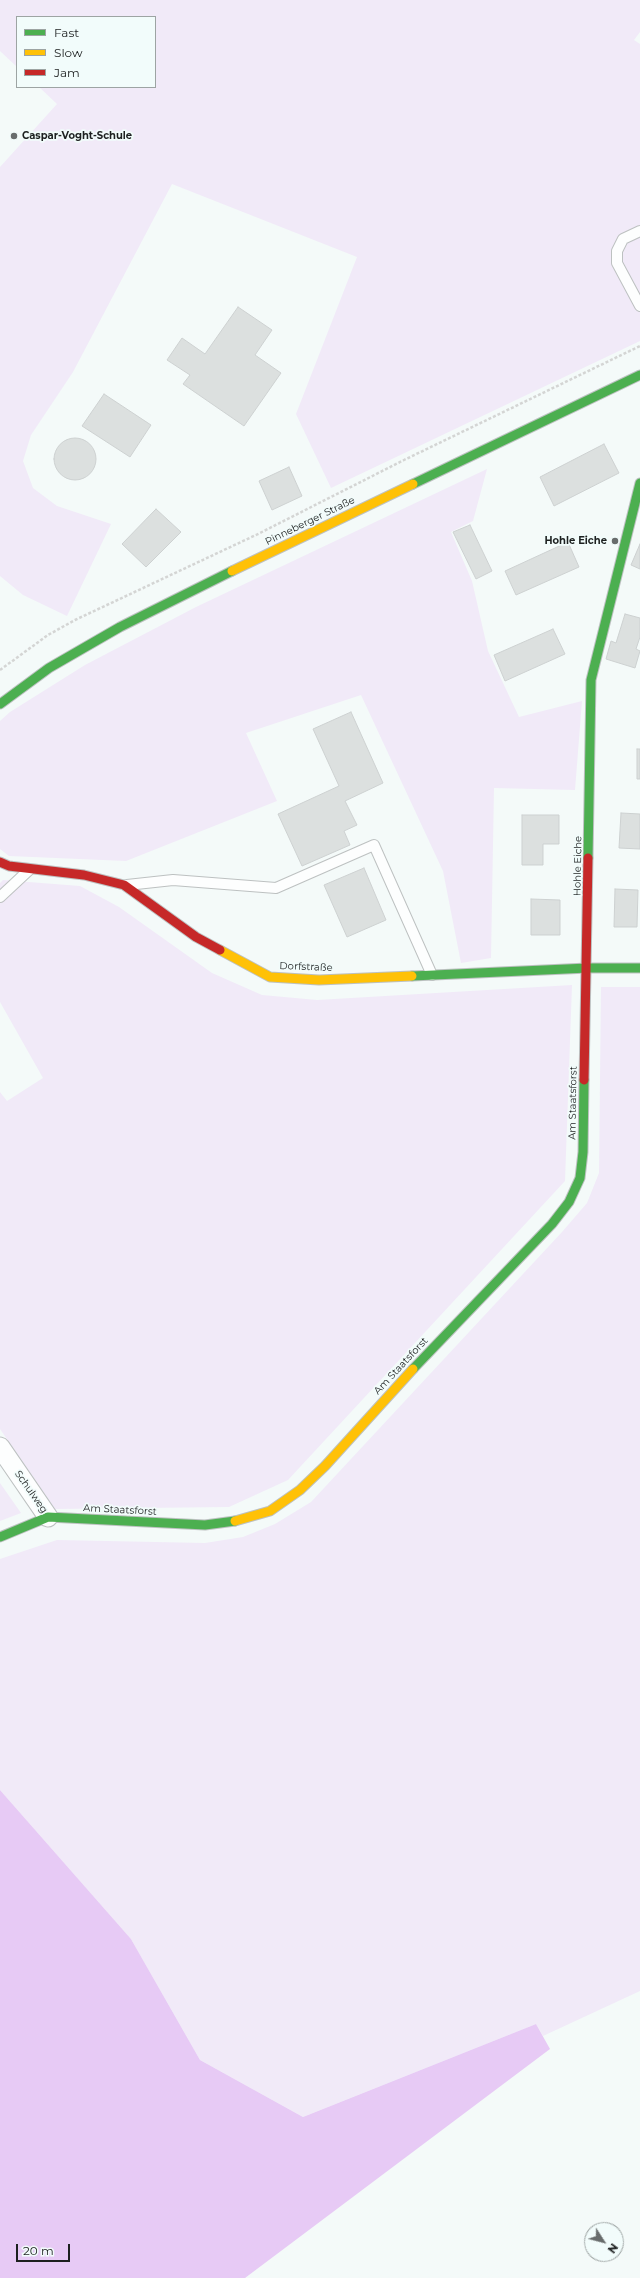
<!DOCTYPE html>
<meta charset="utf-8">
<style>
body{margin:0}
#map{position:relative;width:640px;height:2278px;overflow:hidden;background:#f4faf9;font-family:Montserrat,sans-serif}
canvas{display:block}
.legend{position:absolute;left:16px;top:16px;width:140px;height:72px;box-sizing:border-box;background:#f2fcfb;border:1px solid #9da4a3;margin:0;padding:5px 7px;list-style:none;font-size:12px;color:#1d2020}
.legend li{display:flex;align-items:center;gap:8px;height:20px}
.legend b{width:20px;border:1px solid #9da4a3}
.north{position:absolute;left:584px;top:2222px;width:40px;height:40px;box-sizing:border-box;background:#f2fcfb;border:1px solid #9da4a3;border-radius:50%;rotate:126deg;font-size:11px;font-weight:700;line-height:16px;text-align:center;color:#1d2020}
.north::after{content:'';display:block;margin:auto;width:14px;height:18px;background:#686c6c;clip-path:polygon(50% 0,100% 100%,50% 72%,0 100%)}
.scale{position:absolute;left:16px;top:2244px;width:54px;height:18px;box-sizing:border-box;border:2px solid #1d2020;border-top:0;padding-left:5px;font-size:12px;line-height:14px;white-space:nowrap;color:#1d2020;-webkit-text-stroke:3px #f2fcfb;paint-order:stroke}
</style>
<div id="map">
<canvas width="640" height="2278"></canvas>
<ul class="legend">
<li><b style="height:5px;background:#4caf50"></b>Fast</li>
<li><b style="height:5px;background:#ffc107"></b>Slow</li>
<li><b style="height:5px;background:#c62828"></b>Jam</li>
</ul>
<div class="north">N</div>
<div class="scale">20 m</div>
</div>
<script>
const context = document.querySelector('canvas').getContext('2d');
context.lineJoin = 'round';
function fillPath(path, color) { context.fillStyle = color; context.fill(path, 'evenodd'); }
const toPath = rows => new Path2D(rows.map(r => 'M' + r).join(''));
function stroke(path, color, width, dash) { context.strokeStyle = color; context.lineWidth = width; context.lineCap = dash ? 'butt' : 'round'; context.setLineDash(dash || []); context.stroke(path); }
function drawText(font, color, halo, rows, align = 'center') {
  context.font = font + ' Montserrat,sans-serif'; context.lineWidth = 3.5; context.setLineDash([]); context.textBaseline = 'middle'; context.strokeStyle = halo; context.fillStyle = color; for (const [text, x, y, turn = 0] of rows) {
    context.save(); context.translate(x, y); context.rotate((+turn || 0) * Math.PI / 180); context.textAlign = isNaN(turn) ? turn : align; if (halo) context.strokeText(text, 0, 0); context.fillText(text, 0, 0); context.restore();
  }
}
fillPath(toPath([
 [0,0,640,0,640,32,634,40,640,44,640,341,331,488,296,414,357,257,172,184,73,372,31,435,23,461,33,488,57,506,111,524,67,616,23,595,0,576,0,167,57,104,39,87,155,87,155,17,17,17,17,67,0,51],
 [487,469,473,521,451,532,472,581,488,651,519,717,582,701,575,790,494,788,491,958,461,963,443,871,361,695,246,733,277,801,126,861,9,856,0,849,0,721,10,712,85,665,196,607],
 [3,880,80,886,119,907,212,973,262,995,317,1000,572,985,565,1181,288,1480,229,1507,55,1509,0,1429,0,1092,7,1101,43,1078,0,1002,0,883],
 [601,987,640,987,640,1991,543,2036,536,2024,303,2117,200,2060,131,1939,0,1790,0,1559,57,1540,205,1543,243,1537,275,1524,311,1502,562,1232,587,1203,599,1173],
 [0,1483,21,1513,0,1521]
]), '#f1eaf8');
fillPath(toPath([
 [0,1790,131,1939,200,2060,303,2117,536,2024,550,2049,245,2278,0,2278]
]), '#e7caf5');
const building = toPath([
 [238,307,272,330,255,355,281,373,244,426,183,384,190,375,167,360,182,338,205,354,238,307],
 [104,394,151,425,130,457,82,426,104,394],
 '54 459a21 21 0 1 1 42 0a21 21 0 1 1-42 0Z',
 [604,444,619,473,554,506,540,477,604,444],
 [289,467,302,496,272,510,259,481,289,467],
 [156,509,181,532,146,567,122,544,156,509],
 [470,525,492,571,476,579,453,532,470,525],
 [568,542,579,567,516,595,505,571,568,542],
 [640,544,640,569,631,565,640,544],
 [625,614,640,618,640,637,636,649,640,651,635,668,606,659,611,641,616,643,625,614],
 [553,629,565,654,505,681,494,655,553,629],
 [351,712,383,783,345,801,357,825,344,831,350,845,302,866,278,814,339,786,313,729,351,712],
 [637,749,640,749,640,779,637,779,637,749],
 [621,813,640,814,640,849,619,848,621,813],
 [522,815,559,815,559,844,543,844,543,865,522,865,522,815],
 [364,868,386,920,347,937,324,885,364,868],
 [615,889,638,890,637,927,614,927,615,889],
 [531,899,560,900,560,935,531,935,531,899]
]);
fillPath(building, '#dce0df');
stroke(building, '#cdd1d1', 1);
const lane = toPath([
 [640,231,623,239,617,251,617,263,640,306],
 [127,885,173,880,276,888,374,845,432,975],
 [0,897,29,870]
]);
const street = toPath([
 [0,1447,48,1517]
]);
const fast = toPath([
 [413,484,640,375],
 [0,704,49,668,120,627,232,571],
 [588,858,591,680,640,483],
 [412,976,588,968,640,968],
 [413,1369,552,1224,569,1202,580,1178,583,1152,584,1080],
 [0,1537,48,1517,205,1525,235,1521]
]);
const slow = toPath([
 [232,571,413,484],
 [220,950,270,977,319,980,412,976],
 [235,1521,270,1511,300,1490,325,1466,413,1369]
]);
const jam = toPath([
 [0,862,9,866,84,875,124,885,196,937,220,950],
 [584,1080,588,858]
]);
stroke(lane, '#bdc1c1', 12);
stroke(street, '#bdc1c1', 21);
stroke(fast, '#bdc1c1', 11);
stroke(slow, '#bdc1c1', 11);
stroke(jam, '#bdc1c1', 11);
stroke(toPath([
 [0,670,48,635,75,620,256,535,404,460,640,346]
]), '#d4d5d4', 2.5, [3, 2]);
stroke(lane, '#fdfefe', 10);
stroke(street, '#fdfefe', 19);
stroke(fast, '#4caf50', 9);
stroke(slow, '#ffc107', 9);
stroke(jam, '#c62828', 9);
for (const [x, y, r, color] of [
 [14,136,4,"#686c6c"],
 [615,541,4,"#686c6c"]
]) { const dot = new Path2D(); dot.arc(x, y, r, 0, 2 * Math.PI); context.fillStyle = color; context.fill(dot); stroke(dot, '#f2fcfb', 1.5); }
drawText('bold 10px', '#1d2020', '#f2fcfb', [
 ["Caspar-Voght-Schule",22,136],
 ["Hohle Eiche",607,541,"right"]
], 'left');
drawText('10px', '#1d2020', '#f2fcfb', [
 ["Pinneberger Straße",310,521,-26],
 ["Hohle Eiche",578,866,-89],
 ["Dorfstraße",306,967,2],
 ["Am Staatsforst",573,1103,-89],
 ["Am Staatsforst",401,1366,-47],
 ["Schulweg",31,1492,55],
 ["Am Staatsforst",120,1510,3]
]);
</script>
